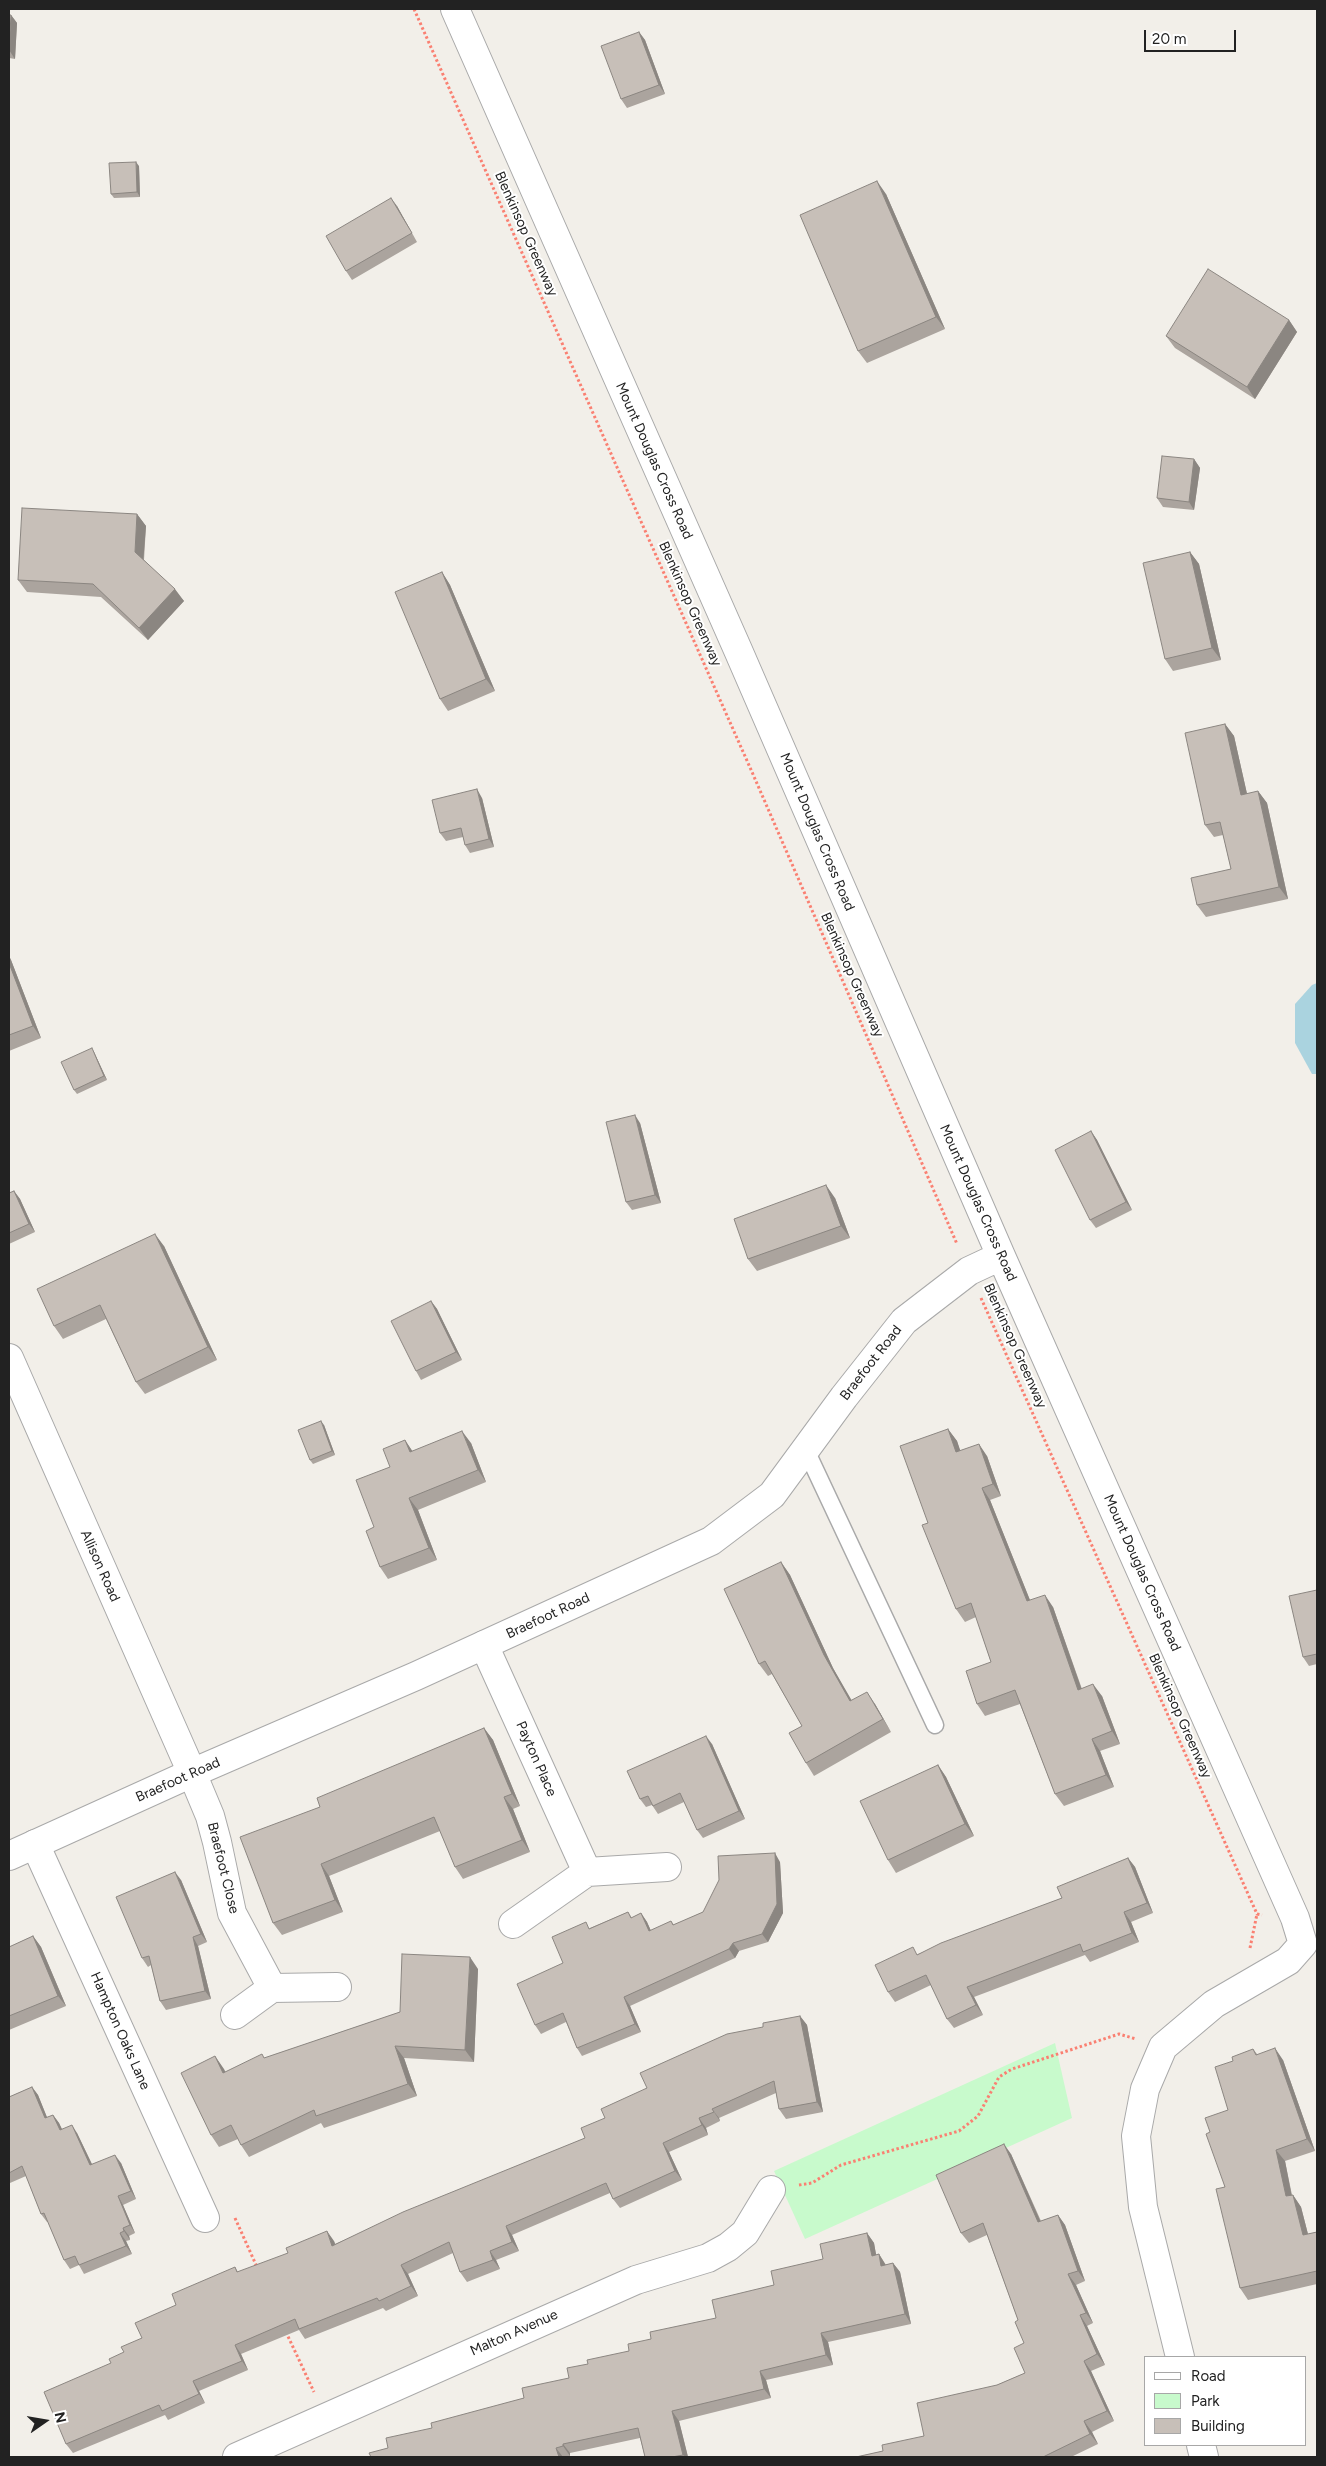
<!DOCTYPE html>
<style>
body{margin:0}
#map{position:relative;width:1326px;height:2466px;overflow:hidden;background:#f2efe9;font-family:Figtree,sans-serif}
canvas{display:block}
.frame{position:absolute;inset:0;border:10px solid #222;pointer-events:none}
.legend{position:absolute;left:1144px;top:2356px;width:162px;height:90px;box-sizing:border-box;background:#fff;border:1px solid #a7a7a7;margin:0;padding:6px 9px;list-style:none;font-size:15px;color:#222}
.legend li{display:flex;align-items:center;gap:10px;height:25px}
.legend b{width:25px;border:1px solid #a7a7a7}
.north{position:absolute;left:20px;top:2396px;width:50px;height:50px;-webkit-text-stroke:4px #fff;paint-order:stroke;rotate:77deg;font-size:14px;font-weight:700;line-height:20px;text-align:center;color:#222}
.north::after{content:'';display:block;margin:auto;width:18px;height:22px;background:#222;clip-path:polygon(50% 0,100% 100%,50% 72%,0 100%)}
.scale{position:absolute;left:1144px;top:30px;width:92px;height:22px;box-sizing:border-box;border:2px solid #222;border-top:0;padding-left:6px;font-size:15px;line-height:18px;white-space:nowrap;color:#222;-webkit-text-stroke:4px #fff;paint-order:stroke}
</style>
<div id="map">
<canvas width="1326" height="2466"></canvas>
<div class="frame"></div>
<ul class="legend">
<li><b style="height:6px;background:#fff"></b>Road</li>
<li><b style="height:14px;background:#c8facc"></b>Park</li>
<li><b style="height:14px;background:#c7bfb8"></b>Building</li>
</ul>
<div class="north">N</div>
<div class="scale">20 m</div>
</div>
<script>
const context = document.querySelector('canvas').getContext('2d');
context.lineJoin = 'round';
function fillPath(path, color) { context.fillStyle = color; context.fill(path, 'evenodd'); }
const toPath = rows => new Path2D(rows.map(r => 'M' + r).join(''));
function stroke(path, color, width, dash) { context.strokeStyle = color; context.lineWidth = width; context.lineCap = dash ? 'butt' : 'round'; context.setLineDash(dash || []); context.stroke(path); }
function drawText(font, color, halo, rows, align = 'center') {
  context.font = font + ' Figtree,sans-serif'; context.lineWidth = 4; context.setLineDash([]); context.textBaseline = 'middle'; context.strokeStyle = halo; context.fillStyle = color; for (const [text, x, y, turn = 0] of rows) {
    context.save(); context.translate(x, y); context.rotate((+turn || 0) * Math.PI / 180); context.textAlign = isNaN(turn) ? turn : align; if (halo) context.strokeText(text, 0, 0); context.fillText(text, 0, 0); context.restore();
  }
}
fillPath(toPath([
 [1055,2043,1072,2118,805,2239,774,2171]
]), '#c8facc');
fillPath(toPath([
 [1317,983,1317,1074,1312,1074,1295,1043,1295,1004,1312,985]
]), '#aad3df');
const service = toPath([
 [805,1448,935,1725]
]);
const minor = toPath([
 [9,1358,192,1773,210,1816,217,1842,232,1913,272,1988],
 [484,1645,587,1872],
 [35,1844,205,2218],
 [513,1924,587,1872,667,1867],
 [235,2015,272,1988,337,1987],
 [237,2457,636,2280,708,2258,728,2247,745,2233,771,2190]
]);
const tertiary = toPath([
 [455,9,738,650,1001,1256,1295,1918,1303,1944,1288,1961,1214,2004,1163,2047,1145,2089,1136,2136,1143,2207,1180,2357],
 [9,1856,192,1773,416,1676,711,1541,772,1495,844,1397,904,1321,969,1271,1001,1256],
 [1201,2445,1204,2457]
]);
stroke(service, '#a9a9a9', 19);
stroke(minor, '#a9a9a9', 30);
stroke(tertiary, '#a9a9a9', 30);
stroke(toPath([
 [414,9,752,772,957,1244],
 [981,1298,1257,1914,1262,1915],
 [1250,1948,1257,1914],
 [799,2185,812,2183,841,2165,959,2131,978,2116,999,2077,1012,2069,1119,2034,1136,2039],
 [235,2218,257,2267],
 [286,2332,314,2392]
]), '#fa8072', 3, [2.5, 2.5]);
stroke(service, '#fff', 16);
stroke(minor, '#fff', 28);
stroke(tertiary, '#fff', 28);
fillPath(toPath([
 [9,15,11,15,17,23,15,59,9,58],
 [639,32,645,40,665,94,627,108,621,99],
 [139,166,140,197,114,198,111,194],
 [886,194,945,329,867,363,858,351],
 [397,206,417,242,352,280,346,271],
 [1289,320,1297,332,1255,399,1175,348,1166,336],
 [1194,459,1200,468,1194,510,1163,507,1157,498],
 [137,514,146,526,144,560,184,601,148,640,101,597,27,592,18,580],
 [1190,552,1199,564,1221,660,1173,671,1165,659],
 [442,572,450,585,495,691,448,711,440,699],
 [1225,724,1234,736,1247,794,1258,791,1267,803,1288,899,1206,917,1197,905,1231,869,1223,835,1214,837,1205,825],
 [482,798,494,847,470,853,465,845,463,837,446,841,440,833],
 [9,956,11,960,41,1038,9,1051],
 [94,1052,107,1080,77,1094,74,1090],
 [640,1123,661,1203,632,1210,626,1202],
 [1091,1131,1097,1140,1132,1210,1096,1228,1090,1220],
 [14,1191,20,1199,35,1232,9,1244,9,1193],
 [835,1198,850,1238,757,1271,748,1259],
 [164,1246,217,1360,145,1394,136,1382,106,1319,63,1339,54,1326],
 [431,1301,437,1309,462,1360,421,1380,416,1371],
 [324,1425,335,1455,313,1464,310,1460],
 [948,1429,957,1441,960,1451,987,1456,1001,1496,990,1500,1030,1600,1053,1607,1082,1689,1102,1696,1120,1744,1100,1751,1114,1787,1064,1806,1055,1794,1020,1704,985,1716,977,1704,991,1662,976,1617,965,1622,956,1609,928,1523],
 [405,1440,412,1451,471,1443,486,1482,418,1510,437,1560,388,1579,380,1567,374,1527,390,1467],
 [781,1562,790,1575,833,1668,851,1701,875,1704,891,1732,814,1776,806,1763,802,1726,772,1674,768,1676,759,1664],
 [1317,1590,1317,1664,1309,1666,1303,1657],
 [484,1728,493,1740,520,1806,513,1809,530,1852,463,1879,455,1867,440,1831,329,1876,343,1912,282,1935,273,1923,320,1807],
 [712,1744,745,1819,703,1838,697,1830,684,1802,658,1814,652,1805,646,1807,640,1799],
 [938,1765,946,1777,974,1836,896,1873,888,1860],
 [1128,1858,1135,1867,1153,1913,1131,1922,1139,1942,1090,1962,1085,1955,974,1997,983,2015,954,2028,947,2019,931,1985,895,2002,888,1992,918,1954,1062,1898],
 [780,1862,783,1913,768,1942,739,1951,735,1958,630,2006,641,2032,582,2056,577,2048,566,2022,541,2034,535,2025,563,1963,590,1928,628,1912,632,1918,641,1913,647,1922,651,1931,671,1921,674,1925,703,1912],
 [181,1880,207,1942,198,1946,211,1999,166,2010,160,2001,151,1965,148,1967,142,1958],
 [33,1936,41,1947,66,2006,9,2030,9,1947],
 [478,1969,474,2062,404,2058,417,2096,324,2128,321,2123,249,2157,241,2145,238,2139,219,2147,211,2135,215,2056,225,2072,265,2058,400,2012],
 [800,2016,807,2025,823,2112,786,2119,779,2109,776,2093,719,2118,720,2121,706,2128,708,2135,669,2152,682,2180,620,2208,613,2199,610,2193,512,2235,519,2251,496,2260,500,2269,467,2282,460,2272,453,2253,408,2274,418,2296,386,2311,383,2308,305,2339,299,2330,241,2354,248,2370,199,2391,205,2403,168,2420,165,2415,73,2453,66,2444,111,2363,142,2338,176,2305,235,2267,238,2272,334,2241,335,2244,585,2138,605,2118,647,2088,763,2027],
 [1253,2049,1257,2054,1283,2060,1315,2151,1285,2161,1292,2195,1293,2195,1301,2207,1308,2234,1317,2232,1317,2284,1248,2300,1240,2288,1225,2187,1210,2132,1228,2110,1233,2061],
 [32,2087,38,2095,47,2118,53,2115,59,2123,62,2129,77,2133,92,2164,121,2163,136,2199,123,2205,135,2233,129,2236,130,2240,126,2241,132,2254,84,2274,79,2265,70,2269,64,2260,48,2222,47,2222,41,2214,26,2176,10,2183,9,2181,9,2097],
 [1011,2154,1041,2221,1058,2215,1065,2225,1085,2281,1076,2285,1093,2323,1087,2326,1105,2365,1091,2371,1114,2421,1092,2432,1098,2444,1071,2457,856,2457,883,2451,924,2436,997,2385,1025,2373,1024,2343,1018,2320,987,2235,969,2243,961,2233],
 [867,2233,874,2243,876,2255,879,2254,886,2265,893,2263,900,2272,911,2324,828,2342,833,2365,766,2380,771,2398,679,2421,688,2457,645,2457,640,2438,570,2453,570,2456,563,2457,388,2448,432,2428,524,2398,569,2378,588,2364,629,2351,651,2339,716,2318,774,2285,823,2259]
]), '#aba49e');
fillPath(toPath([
 [11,15,17,23,15,59,9,50],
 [639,32,645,40,665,94,659,85],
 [136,162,139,166,140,197,137,192],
 [877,181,886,194,945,329,936,317],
 [391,198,397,206,417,242,412,233],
 [1289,320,1297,332,1255,399,1247,387],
 [1194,459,1200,468,1194,510,1189,502],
 [137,514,146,526,143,564,135,552],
 [1190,552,1199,564,1221,660,1212,648],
 [442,572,450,585,495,691,486,679],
 [175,589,184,601,148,640,139,628],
 [1225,724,1234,736,1250,807,1241,795],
 [477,789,482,798,494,847,489,839],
 [1258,791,1267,803,1288,899,1279,887],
 [9,956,11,960,41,1038,33,1026,9,963],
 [92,1048,94,1052,107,1080,104,1076],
 [635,1115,640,1123,661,1203,655,1195],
 [1091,1131,1097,1140,1132,1210,1126,1202],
 [826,1185,835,1198,850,1238,841,1226],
 [14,1191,20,1199,35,1232,29,1224],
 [155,1234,164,1246,217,1360,208,1347],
 [431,1301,437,1309,462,1360,456,1352],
 [321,1421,324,1425,335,1455,332,1451],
 [948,1429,957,1441,965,1464,956,1452],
 [462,1431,471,1443,486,1482,478,1470],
 [405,1440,413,1452,410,1452],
 [979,1444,987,1456,1001,1496,993,1484],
 [982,1488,990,1500,1035,1613,1027,1601],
 [409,1498,418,1510,437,1560,429,1548],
 [781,1562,790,1575,833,1668,859,1713,850,1701,824,1655],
 [1045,1595,1053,1607,1086,1702,1078,1690],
 [1093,1684,1102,1696,1120,1744,1112,1731],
 [867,1692,875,1704,891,1732,883,1719],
 [484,1728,493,1740,520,1806,512,1794],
 [706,1736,712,1744,745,1819,739,1811],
 [1092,1739,1100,1751,1114,1787,1106,1775],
 [938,1765,946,1777,974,1836,965,1824],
 [504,1797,513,1809,530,1852,522,1840],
 [775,1853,780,1862,783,1913,768,1942,762,1934],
 [1128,1858,1135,1867,1153,1913,1147,1903],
 [321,1864,329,1876,343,1912,335,1900],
 [175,1872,181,1880,207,1942,201,1934],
 [1124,1912,1131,1922,1139,1942,1132,1933],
 [641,1913,647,1922,655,1940,649,1931],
 [33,1936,41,1947,66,2006,58,1996],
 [193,1937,198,1946,211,1999,205,1991],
 [733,1943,739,1951,735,1958,729,1949],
 [470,1957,478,1969,474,2062,465,2050],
 [967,1987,974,1997,983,2015,976,2005],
 [624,1997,630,2006,641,2032,635,2024],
 [800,2016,807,2025,823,2112,817,2102],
 [395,2046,404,2058,417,2096,408,2084],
 [1275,2048,1283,2060,1315,2151,1307,2139],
 [215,2056,224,2069,232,2085,223,2073],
 [32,2087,38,2095,51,2127,45,2118],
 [712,2109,719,2118,720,2121],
 [53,2115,59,2123,66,2138,60,2130],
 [699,2118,706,2128,708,2135,702,2125],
 [72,2125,77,2133,96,2173,90,2165],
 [663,2143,669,2152,682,2180,675,2171],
 [1004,2144,1011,2154,1045,2232,1038,2222],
 [1276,2150,1285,2161,1294,2208,1286,2196],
 [115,2155,121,2163,136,2199,131,2191],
 [1293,2195,1301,2207,1311,2246,1303,2235],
 [118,2196,123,2205,135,2233,130,2225],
 [1058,2215,1065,2225,1085,2281,1078,2271],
 [506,2226,512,2235,519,2251,512,2242],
 [123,2228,129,2236,130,2240,124,2231],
 [327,2231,334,2241,339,2255,332,2246],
 [120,2233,126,2241,132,2254,126,2246],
 [867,2233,874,2243,878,2265,872,2256],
 [490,2251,496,2260,500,2269,493,2260],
 [879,2254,885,2264,888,2275,881,2266],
 [893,2263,900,2272,911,2324,905,2314],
 [401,2265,408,2274,418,2296,411,2286],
 [1068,2274,1076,2285,1093,2323,1086,2313],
 [1080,2315,1087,2326,1105,2365,1097,2354],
 [821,2333,828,2342,833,2365,826,2355],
 [235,2345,241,2354,248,2370,242,2361],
 [1084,2361,1091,2371,1114,2421,1107,2411],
 [760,2371,766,2380,771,2398,764,2389],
 [193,2381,199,2391,205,2403,199,2394],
 [672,2411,679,2421,688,2457,685,2457,683,2455],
 [1084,2421,1092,2432,1098,2444,1090,2434],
 [563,2444,570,2453,570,2456,563,2446],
 [556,2448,563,2457,559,2457]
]), '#8b8681');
const building = toPath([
 [9,15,11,15,9,50,9,15],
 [639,32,659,85,621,99,601,46,639,32],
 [136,162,137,192,111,194,109,163,136,162],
 [877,181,936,317,858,351,800,215,877,181],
 [391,198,412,233,346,271,326,236,391,198],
 [1208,269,1289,320,1247,387,1166,336,1208,269],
 [1162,456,1194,459,1189,502,1157,498,1162,456],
 [22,508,137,514,135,552,175,589,139,628,93,584,18,580,22,508],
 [1190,552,1212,648,1165,659,1143,563,1190,552],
 [442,572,486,679,440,699,395,592,442,572],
 [1225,724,1241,795,1258,791,1279,887,1197,905,1191,878,1231,869,1220,822,1205,825,1185,733,1225,724],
 [477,789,489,839,465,845,461,828,440,833,432,800,477,789],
 [9,963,33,1026,9,1035,9,963],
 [92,1048,104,1076,74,1090,61,1062,92,1048],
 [635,1115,655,1195,626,1202,606,1122,635,1115],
 [1091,1131,1126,1202,1090,1220,1055,1150,1091,1131],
 [826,1185,841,1226,748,1259,734,1219,826,1185],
 [14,1191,29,1224,9,1233,9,1193,14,1191],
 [155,1234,208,1347,136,1382,100,1305,54,1326,37,1289,155,1234],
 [431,1301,456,1352,416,1371,391,1321,431,1301],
 [321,1421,332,1451,310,1460,298,1430,321,1421],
 [948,1429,956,1452,979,1444,993,1484,982,1488,1027,1601,1045,1595,1078,1690,1093,1684,1112,1731,1092,1739,1106,1775,1055,1794,1015,1690,977,1704,966,1671,991,1662,971,1603,956,1609,922,1525,928,1523,900,1446,948,1429],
 [462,1431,478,1470,409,1498,429,1548,380,1567,366,1531,374,1527,356,1480,390,1467,383,1449,405,1440,410,1452,462,1431],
 [781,1562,824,1655,850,1701,867,1692,883,1719,806,1763,789,1733,802,1726,765,1661,759,1664,724,1589,781,1562],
 [1317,1590,1317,1654,1303,1657,1289,1596,1317,1590],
 [484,1728,512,1794,504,1797,522,1840,455,1867,434,1817,321,1864,335,1900,273,1923,240,1837,320,1807,317,1798,484,1728],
 [706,1736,739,1811,697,1830,680,1793,653,1806,648,1796,640,1799,627,1771,706,1736],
 [938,1765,965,1824,888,1860,860,1801,938,1765],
 [775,1853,777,1904,762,1934,733,1943,729,1949,624,1997,635,2024,577,2048,563,2013,535,2025,517,1984,563,1963,552,1937,586,1922,589,1929,628,1912,631,1918,641,1913,649,1931,671,1921,673,1925,703,1912,719,1880,718,1856,775,1853],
 [1128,1858,1147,1903,1124,1912,1132,1933,1083,1952,1080,1944,967,1987,976,2005,947,2019,926,1975,888,1992,875,1965,913,1947,917,1955,941,1943,1062,1898,1057,1887,1128,1858],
 [175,1872,201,1934,193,1937,205,1991,160,2001,149,1956,142,1958,116,1897,175,1872],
 [33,1936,58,1996,9,2016,9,1947,33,1936],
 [402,1954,470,1957,465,2050,395,2046,408,2084,316,2116,314,2110,241,2145,231,2125,211,2135,181,2073,215,2056,223,2073,262,2054,264,2058,400,2012,402,1954],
 [800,2016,817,2102,779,2109,774,2081,712,2109,714,2112,699,2118,702,2125,663,2143,675,2171,613,2199,606,2183,506,2226,512,2242,490,2251,493,2260,460,2272,449,2242,401,2265,411,2286,379,2301,377,2298,299,2329,295,2319,235,2345,242,2361,193,2381,199,2394,162,2411,159,2405,66,2444,44,2392,111,2363,109,2359,124,2352,121,2347,142,2338,135,2323,176,2305,172,2294,235,2267,237,2272,288,2253,286,2248,327,2231,332,2246,403,2212,585,2138,581,2128,605,2118,601,2109,647,2088,640,2073,727,2034,763,2027,763,2023,800,2016],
 [1275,2048,1307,2139,1276,2150,1286,2196,1293,2195,1303,2235,1317,2232,1317,2271,1240,2288,1216,2189,1225,2187,1206,2134,1210,2132,1205,2118,1228,2110,1215,2067,1233,2061,1232,2057,1253,2049,1256,2055,1275,2048],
 [32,2087,45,2118,53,2115,60,2130,72,2125,90,2165,115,2155,131,2191,118,2196,130,2225,123,2228,124,2231,120,2233,126,2246,79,2265,75,2256,64,2260,44,2213,41,2214,22,2166,9,2173,9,2097,32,2087],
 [1004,2144,1038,2222,1058,2215,1078,2271,1068,2274,1086,2313,1080,2315,1097,2354,1084,2361,1107,2411,1084,2421,1090,2434,1043,2457,856,2457,883,2451,882,2445,924,2436,917,2403,997,2385,1025,2373,1014,2348,1024,2343,1015,2322,1018,2320,983,2223,961,2233,936,2175,1004,2144],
 [867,2233,872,2256,879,2254,881,2266,893,2263,905,2314,821,2333,826,2355,760,2371,764,2389,672,2411,683,2455,672,2457,645,2457,638,2428,563,2444,563,2446,556,2448,559,2457,371,2457,369,2453,388,2448,386,2438,432,2428,431,2423,524,2398,522,2388,569,2378,567,2368,588,2364,587,2360,629,2351,628,2344,651,2339,650,2332,716,2318,712,2300,774,2285,771,2271,823,2259,820,2244,867,2233]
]);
fillPath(building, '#c7bfb8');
stroke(building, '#8b8681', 1);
drawText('14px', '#222', '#fff', [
 ["Blenkinsop Greenway",526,234,66],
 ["Mount Douglas Cross Road",654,461,66],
 ["Blenkinsop Greenway",690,604,66],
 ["Mount Douglas Cross Road",817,832,67],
 ["Blenkinsop Greenway",852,975,66],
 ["Mount Douglas Cross Road",978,1203,66],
 ["Blenkinsop Greenway",1015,1346,66],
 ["Braefoot Road",871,1363,-52],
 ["Allison Road",100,1566,66],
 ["Mount Douglas Cross Road",1142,1573,66],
 ["Braefoot Road",548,1616,-25],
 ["Blenkinsop Greenway",1180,1716,66],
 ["Payton Place",536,1759,66],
 ["Braefoot Road",178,1780,-24],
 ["Braefoot Close",223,1868,76],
 ["Hampton Oaks Lane",120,2031,66],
 ["Malton Avenue",514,2333,-24]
]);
</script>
